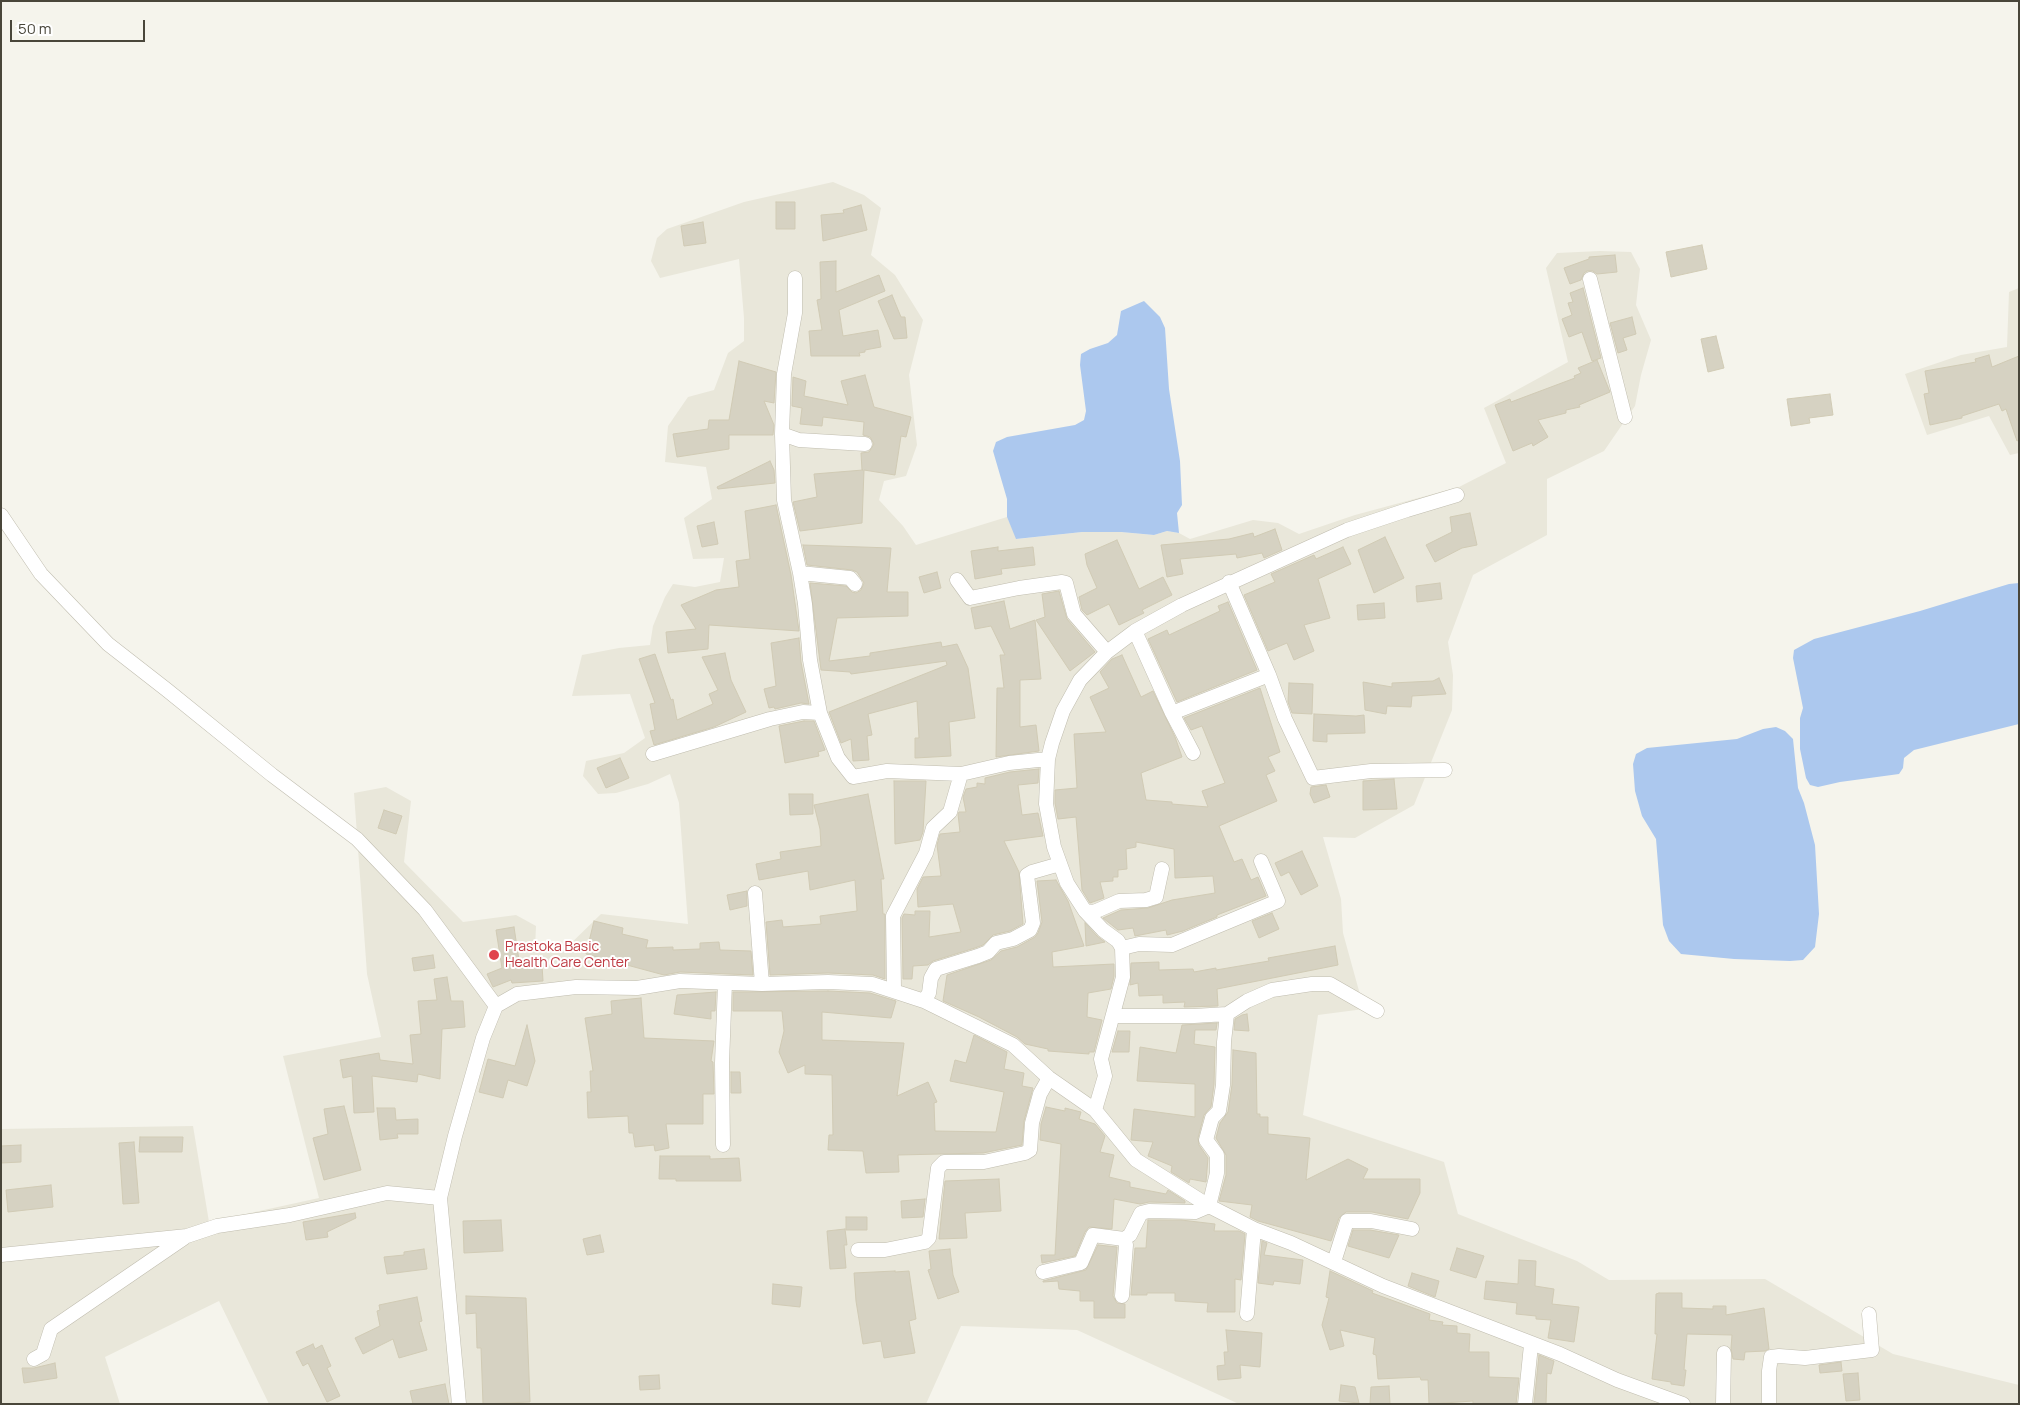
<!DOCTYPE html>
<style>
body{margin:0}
#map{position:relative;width:2020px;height:1405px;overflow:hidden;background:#f5f4ec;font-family:Manrope,sans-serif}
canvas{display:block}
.frame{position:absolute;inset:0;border:2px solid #49463a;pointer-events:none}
.scale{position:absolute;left:10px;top:20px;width:135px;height:22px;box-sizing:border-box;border:2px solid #49463a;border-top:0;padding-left:6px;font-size:15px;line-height:18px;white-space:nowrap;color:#49463a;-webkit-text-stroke:4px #fff;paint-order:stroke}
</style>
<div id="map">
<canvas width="2020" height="1405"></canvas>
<div class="frame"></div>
<div class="scale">50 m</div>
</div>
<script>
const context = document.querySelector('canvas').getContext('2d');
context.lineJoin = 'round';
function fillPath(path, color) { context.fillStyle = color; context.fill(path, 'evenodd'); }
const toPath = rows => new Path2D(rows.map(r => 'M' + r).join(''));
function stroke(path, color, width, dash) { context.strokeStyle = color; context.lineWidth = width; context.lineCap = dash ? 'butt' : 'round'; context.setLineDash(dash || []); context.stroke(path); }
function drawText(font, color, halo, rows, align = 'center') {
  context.font = font + ' Manrope,sans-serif'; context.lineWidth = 4; context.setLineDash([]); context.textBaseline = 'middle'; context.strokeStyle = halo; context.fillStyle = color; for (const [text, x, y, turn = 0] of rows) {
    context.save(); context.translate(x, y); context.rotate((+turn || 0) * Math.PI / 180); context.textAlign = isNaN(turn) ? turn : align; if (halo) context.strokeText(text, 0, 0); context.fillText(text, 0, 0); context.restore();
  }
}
fillPath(toPath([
 [833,182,864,195,881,208,871,255,895,275,923,320,909,375,917,445,906,476,884,481,879,500,903,526,916,545,1007,517,1017,539,1082,532,1121,532,1154,535,1167,531,1179,533,1190,539,1253,520,1278,523,1299,534,1355,515,1459,487,1506,463,1484,408,1568,362,1546,268,1557,253,1600,251,1631,252,1640,269,1636,305,1651,340,1641,375,1635,406,1604,451,1547,479,1547,535,1473,575,1448,642,1453,675,1452,710,1414,805,1355,838,1323,837,1341,899,1343,933,1364,1009,1318,1015,1303,1115,1444,1162,1458,1214,1577,1261,1609,1280,1765,1279,1893,1354,2019,1385,2019,1404,1239,1404,1077,1330,961,1326,926,1404,269,1404,219,1301,105,1357,120,1404,1,1404,1,1129,193,1126,209,1222,319,1198,283,1056,381,1037,367,974,354,793,386,787,411,801,404,862,463,922,516,915,536,926,535,949,562,952,601,914,688,924,679,803,670,774,648,784,616,793,598,794,583,776,586,761,624,753,645,738,630,694,572,696,582,655,619,648,650,645,653,626,665,597,673,584,695,587,720,582,724,558,693,559,684,518,712,499,706,467,665,462,668,426,688,397,714,390,728,353,744,341,744,318,739,259,660,278,651,261,657,238,667,229,744,202],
 [2019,288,2019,453,2010,455,1989,416,1927,435,1905,374,1961,355,2007,347,2009,292]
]), '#e9e7da');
fillPath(toPath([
 [1144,301,1160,317,1165,328,1169,389,1180,461,1182,505,1177,513,1179,533,1167,531,1154,535,1121,532,1082,532,1016,539,1007,517,1007,499,993,451,996,442,1007,437,1075,425,1084,420,1086,411,1080,365,1081,354,1090,349,1108,343,1117,335,1121,311],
 [2019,583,2019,724,1914,750,1904,758,1903,768,1899,774,1840,782,1818,787,1810,785,1806,778,1800,749,1800,718,1803,708,1793,658,1794,650,1814,639,1920,611,2009,584],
 [1776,727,1785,731,1793,739,1798,788,1804,803,1815,845,1819,914,1815,947,1803,960,1790,961,1734,959,1681,954,1669,941,1663,925,1656,839,1642,816,1635,791,1633,764,1636,754,1647,748,1737,739,1763,729]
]), '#acc8ee');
const building = toPath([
 [776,202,795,202,795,229,776,229,776,202],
 [861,205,867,230,823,241,821,215,844,213,843,210,861,205],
 [703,222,706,243,684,246,681,226,703,222],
 [1702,245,1707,269,1671,277,1666,252,1702,245],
 [1615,255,1617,272,1597,274,1593,271,1587,271,1584,273,1581,280,1570,284,1564,268,1589,259,1589,257,1615,255],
 [836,261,836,292,879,275,885,291,839,310,843,336,878,330,881,347,865,350,865,352,859,353,860,356,811,356,809,331,822,330,817,300,821,299,820,262,836,261],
 [1583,288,1601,358,1592,361,1582,332,1569,337,1562,319,1572,315,1568,303,1573,302,1570,293,1583,288],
 [892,295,901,317,905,317,907,338,894,339,878,301,892,295],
 [1632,317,1636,334,1623,338,1627,350,1618,353,1610,323,1632,317],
 [1716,336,1724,368,1708,372,1701,339,1716,336],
 [1989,355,1992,367,2019,356,2019,440,2017,441,2006,409,2002,411,1999,404,1962,416,1962,418,1930,425,1924,394,1929,393,1925,371,1976,362,1975,359,1989,355],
 [1597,360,1610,392,1579,405,1580,407,1566,410,1566,413,1538,420,1548,437,1533,446,1532,443,1513,451,1495,405,1510,399,1511,402,1575,378,1574,376,1581,373,1578,368,1597,360],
 [739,361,776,372,774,403,764,401,774,425,773,435,729,435,729,449,677,457,673,434,708,429,709,420,729,420,739,361],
 [865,375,874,407,911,417,906,437,901,436,895,475,864,470,862,523,800,531,793,502,817,497,814,474,863,470,862,470,861,453,869,452,874,444,870,437,863,435,864,422,823,417,822,426,800,424,802,408,792,406,793,377,806,381,804,396,848,405,841,381,865,375],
 [1830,394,1833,415,1809,418,1810,423,1791,426,1787,399,1830,394],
 [770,461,774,470,775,483,718,489,717,487,770,461],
 [776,505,791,575,799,631,709,625,708,649,668,653,666,632,696,629,681,605,716,590,739,587,736,561,750,559,745,511,776,505],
 [1470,513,1477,545,1462,548,1435,562,1426,545,1452,532,1450,517,1470,513],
 [714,522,718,544,702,547,697,526,714,522],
 [1275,529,1282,550,1264,558,1262,553,1237,558,1236,554,1180,559,1183,574,1167,577,1161,545,1229,539,1253,533,1254,537,1275,529],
 [1385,537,1404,578,1374,593,1358,550,1385,537],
 [1117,540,1139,589,1163,577,1172,595,1142,610,1144,613,1119,625,1109,604,1087,615,1082,610,1079,597,1097,588,1087,565,1085,554,1117,540],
 [803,545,891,548,887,592,908,592,908,616,837,618,829,661,870,656,870,653,941,642,942,647,957,644,968,668,975,718,949,722,951,756,915,758,915,738,919,738,917,701,868,714,872,735,867,736,869,760,853,761,851,739,841,743,829,712,947,665,946,661,851,674,850,672,821,670,810,583,846,586,852,592,856,593,861,590,864,583,857,572,852,570,807,565,803,545],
 [998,547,998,551,1033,547,1035,565,1001,569,1002,574,975,579,971,551,998,547],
 [1343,547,1351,564,1318,579,1330,618,1304,625,1314,651,1294,660,1287,643,1268,651,1244,595,1275,582,1271,574,1314,555,1316,559,1343,547],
 [937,572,941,588,924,593,919,577,937,572],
 [1440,583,1442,599,1417,602,1416,586,1440,583],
 [1059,591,1067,619,1095,652,1070,671,1036,620,1045,617,1042,594,1059,591],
 [1004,601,1010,629,1035,620,1041,679,1020,680,1020,727,1036,725,1039,751,996,757,997,688,1004,688,1000,655,1005,655,991,626,975,629,971,608,1004,601],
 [1228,602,1257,670,1177,702,1148,639,1167,630,1169,635,1220,611,1218,606,1228,602],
 [1384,603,1385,618,1358,620,1357,605,1384,603],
 [799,638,801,662,809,704,801,703,775,709,774,707,769,708,764,689,776,686,771,643,799,638],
 [725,653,731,680,746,712,714,727,654,745,650,731,655,730,650,704,655,703,639,659,655,654,671,700,673,699,677,720,713,704,709,694,718,690,702,657,725,653],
 [1122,655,1141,697,1153,691,1175,737,1182,757,1141,773,1146,800,1172,802,1172,804,1208,807,1202,791,1225,783,1202,726,1191,730,1184,718,1260,688,1280,752,1268,757,1275,771,1266,775,1277,801,1219,826,1234,862,1242,859,1251,880,1258,877,1266,896,1217,915,1217,917,1183,931,1167,935,1166,930,1135,936,1133,928,1118,930,1103,918,1121,910,1148,908,1172,900,1215,893,1213,876,1175,878,1174,849,1136,842,1136,847,1126,849,1127,869,1118,870,1118,877,1113,877,1113,881,1100,882,1104,898,1090,903,1082,890,1076,817,1058,819,1055,803,1055,790,1077,788,1074,734,1106,732,1090,697,1109,688,1100,672,1112,659,1122,655],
 [1439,678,1446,694,1412,696,1411,707,1387,706,1386,714,1365,710,1363,682,1392,687,1392,683,1433,681,1439,678],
 [1289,683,1313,684,1312,714,1292,713,1288,702,1289,683],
 [1314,714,1356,716,1364,715,1365,733,1327,734,1327,742,1313,741,1314,714],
 [804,721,814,721,825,750,818,752,819,756,785,763,779,726,804,721],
 [620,758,629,778,606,788,597,768,620,758],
 [1039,769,1038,783,1018,785,1022,815,1038,813,1043,836,1004,841,1019,872,1023,924,1010,931,993,935,983,945,975,948,933,961,928,965,913,966,912,979,903,979,902,918,904,914,915,915,915,911,930,911,929,937,961,932,953,904,918,907,917,889,923,877,941,876,937,845,940,834,960,832,958,814,959,812,966,812,963,797,966,789,977,787,977,783,985,784,985,778,1010,772,1039,769],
 [1394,779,1397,809,1363,810,1363,781,1394,779],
 [894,781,926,781,923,832,920,840,895,844,894,781],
 [1326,785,1330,797,1314,803,1310,794,1311,787,1326,785],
 [789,794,813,794,813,814,790,815,789,794],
 [868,794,884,879,881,879,883,914,885,914,885,979,873,975,828,973,770,975,766,922,782,920,783,927,821,924,820,916,857,911,855,880,810,890,808,871,759,880,756,864,781,859,780,852,821,846,820,829,814,805,868,794],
 [384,810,402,816,396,834,378,828,384,810],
 [1302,851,1318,886,1301,895,1289,872,1281,876,1275,863,1302,851],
 [1056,880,1068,901,1084,946,1052,952,1053,967,1114,964,1114,976,1111,989,1088,993,1087,1017,1102,1020,1094,1052,1089,1052,1089,1054,1048,1051,1048,1049,1025,1044,1017,1037,979,1017,943,1001,947,975,991,960,1001,951,1017,947,1035,937,1038,933,1042,922,1037,881,1056,880],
 [747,891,747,906,730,910,727,895,747,891],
 [1272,913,1279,929,1259,938,1252,921,1272,913],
 [594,921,623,928,622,934,648,940,646,948,673,947,673,950,700,949,700,943,719,942,720,950,751,951,753,975,680,972,664,975,586,954,594,921],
 [1085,923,1097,936,1105,942,1086,946,1085,923],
 [514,927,520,967,542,965,543,981,512,983,511,980,493,987,487,974,502,968,496,930,514,927],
 [1335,946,1338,965,1217,989,1218,1006,1184,1007,1185,1002,1163,1003,1163,995,1139,996,1138,983,1130,985,1131,963,1159,962,1159,970,1193,969,1194,972,1216,968,1216,970,1269,961,1268,958,1335,946],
 [433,955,435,968,414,971,412,958,433,955],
 [447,977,451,1001,463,1001,465,1027,442,1029,440,1079,418,1074,417,1082,372,1076,374,1112,354,1113,352,1076,343,1078,340,1060,379,1053,380,1060,413,1064,410,1035,421,1034,418,1001,437,1000,434,979,447,977],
 [828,991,870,993,896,1001,891,1018,822,1012,822,1040,904,1043,897,1096,928,1082,937,1102,934,1103,935,1131,996,1132,1004,1092,950,1081,955,1060,966,1063,974,1035,1007,1052,1004,1069,1024,1073,1022,1086,1033,1088,1024,1121,1022,1145,983,1153,898,1155,899,1172,866,1173,863,1151,828,1150,829,1135,833,1135,832,1075,805,1074,805,1065,788,1073,779,1052,784,1031,782,1011,733,1011,733,992,828,991],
 [716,992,715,1011,711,1011,711,1019,674,1014,677,995,716,992],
 [641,998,644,1038,714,1041,711,1061,713,1062,714,1094,703,1094,703,1124,666,1124,669,1148,655,1151,654,1145,635,1147,633,1133,629,1133,628,1116,588,1118,587,1092,591,1092,590,1071,593,1071,585,1018,612,1014,611,1001,641,998],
 [1247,1014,1249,1031,1234,1030,1235,1019,1242,1015,1247,1014],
 [1217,1023,1216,1030,1195,1030,1194,1044,1215,1047,1214,1084,1211,1107,1204,1115,1198,1138,1199,1145,1208,1158,1206,1182,1190,1179,1189,1183,1171,1172,1172,1166,1148,1156,1153,1142,1131,1140,1134,1109,1195,1117,1195,1084,1137,1081,1140,1047,1176,1053,1182,1025,1217,1023],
 [527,1025,535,1061,527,1086,508,1080,503,1098,479,1092,488,1059,515,1066,527,1025],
 [1118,1031,1130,1031,1129,1052,1112,1052,1118,1031],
 [1233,1050,1256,1053,1257,1114,1260,1114,1260,1117,1268,1117,1268,1134,1310,1138,1306,1180,1348,1159,1368,1169,1363,1179,1420,1179,1420,1193,1408,1219,1372,1212,1346,1212,1339,1218,1331,1241,1258,1221,1250,1217,1252,1205,1219,1201,1226,1175,1226,1155,1216,1138,1220,1123,1228,1112,1232,1085,1233,1050],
 [731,1072,740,1072,741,1093,731,1093,731,1072],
 [344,1106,361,1170,324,1180,313,1138,328,1134,324,1109,344,1106],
 [1046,1107,1065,1111,1065,1108,1081,1112,1079,1119,1095,1124,1105,1136,1100,1152,1114,1155,1109,1177,1130,1182,1130,1187,1166,1194,1168,1190,1185,1201,1185,1203,1149,1202,1140,1204,1114,1199,1112,1229,1089,1227,1085,1232,1075,1256,1042,1263,1041,1255,1055,1255,1061,1144,1040,1140,1041,1124,1046,1107],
 [377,1108,395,1108,396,1120,418,1119,418,1134,397,1134,398,1138,380,1140,377,1108],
 [140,1137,183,1137,182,1152,139,1152,140,1137],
 [134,1142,139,1203,123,1204,119,1143,134,1142],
 [21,1145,21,1162,1,1163,1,1146,21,1145],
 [660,1156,710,1156,710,1159,739,1158,741,1181,676,1181,676,1179,659,1179,660,1156],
 [999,1179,1001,1211,965,1213,967,1238,939,1239,945,1181,999,1179],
 [51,1185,53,1207,8,1212,6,1190,51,1185],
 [925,1199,923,1217,902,1218,901,1201,925,1199],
 [355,1213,356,1218,327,1232,328,1237,306,1240,303,1222,355,1213],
 [846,1217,867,1217,867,1230,846,1230,846,1217],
 [501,1220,503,1251,464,1253,463,1221,501,1220],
 [1148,1220,1181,1220,1215,1224,1214,1231,1239,1231,1245,1234,1241,1280,1235,1279,1235,1312,1207,1312,1208,1303,1175,1301,1175,1293,1147,1293,1147,1295,1131,1295,1135,1248,1146,1248,1148,1220],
 [845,1229,847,1245,844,1245,846,1268,830,1269,827,1231,845,1229],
 [1353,1230,1370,1230,1399,1235,1389,1258,1348,1246,1353,1230],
 [600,1235,604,1252,587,1255,583,1239,600,1235],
 [1262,1241,1267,1243,1264,1255,1303,1260,1300,1284,1274,1281,1273,1285,1258,1283,1262,1241],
 [1098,1245,1117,1247,1113,1296,1117,1303,1125,1304,1125,1318,1094,1318,1094,1301,1080,1301,1080,1291,1059,1289,1058,1281,1043,1282,1043,1281,1086,1270,1098,1245],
 [1457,1248,1484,1256,1476,1278,1450,1270,1457,1248],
 [424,1249,427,1269,387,1274,384,1257,404,1255,404,1252,424,1249],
 [950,1249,953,1275,959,1292,938,1299,928,1270,931,1269,929,1251,950,1249],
 [1519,1260,1536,1261,1535,1286,1554,1289,1552,1304,1579,1307,1574,1342,1548,1338,1551,1320,1536,1319,1536,1316,1516,1314,1517,1303,1484,1299,1486,1281,1518,1284,1519,1260],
 [895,1271,895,1272,909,1271,916,1319,909,1321,915,1353,884,1358,881,1341,863,1344,856,1301,854,1273,895,1271],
 [1330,1271,1373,1291,1372,1293,1430,1314,1429,1320,1443,1322,1442,1325,1457,1326,1457,1333,1470,1334,1469,1352,1489,1352,1489,1377,1519,1378,1516,1404,1473,1404,1473,1401,1429,1404,1428,1380,1421,1380,1420,1377,1378,1379,1376,1355,1373,1354,1375,1338,1340,1330,1344,1346,1330,1350,1322,1325,1329,1298,1326,1297,1330,1271],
 [1412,1273,1439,1281,1435,1297,1408,1286,1412,1273],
 [773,1284,802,1287,800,1307,772,1304,773,1284],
 [1659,1293,1682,1293,1682,1308,1713,1309,1713,1306,1726,1306,1726,1315,1764,1308,1769,1349,1765,1351,1745,1352,1744,1360,1733,1359,1731,1348,1732,1335,1687,1334,1684,1370,1686,1370,1684,1386,1671,1384,1671,1382,1652,1379,1657,1334,1655,1334,1656,1294,1659,1293],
 [466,1296,526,1298,530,1402,483,1404,481,1348,477,1348,476,1313,466,1314,466,1296],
 [417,1297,422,1321,419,1322,427,1350,399,1358,393,1339,363,1354,355,1338,380,1326,377,1311,380,1310,379,1305,417,1297],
 [1226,1330,1262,1333,1260,1367,1240,1365,1241,1378,1218,1380,1217,1366,1225,1365,1224,1352,1228,1352,1226,1330],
 [313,1344,315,1349,322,1345,331,1366,327,1368,340,1396,327,1402,308,1363,303,1366,296,1352,313,1344],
 [1539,1355,1554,1361,1551,1374,1547,1373,1546,1404,1534,1404,1539,1355],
 [1841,1362,1842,1371,1820,1373,1819,1365,1841,1362],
 [55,1363,57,1378,24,1383,22,1368,34,1368,55,1363],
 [1858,1373,1860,1400,1846,1401,1843,1374,1858,1373],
 [659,1375,660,1389,640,1390,639,1376,659,1375],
 [445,1384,449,1404,413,1404,410,1391,445,1384],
 [1341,1385,1355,1387,1359,1403,1339,1401,1341,1385],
 [1389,1386,1390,1404,1370,1404,1371,1387,1389,1386]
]);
fillPath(building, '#d6d2c2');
stroke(building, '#d1cbb5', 1);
const minor = toPath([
 [795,278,795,313,784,374,782,434,784,500,800,573,805,604,810,660,820,713,838,758,853,777,887,771,961,774],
 [1590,279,1625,417],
 [782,434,799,440,865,444],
 [1,515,41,574,108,644,167,690,272,775,357,839,425,910,496,1006],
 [800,573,850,578,855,584],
 [957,580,970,598,1019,588,1062,582,1066,583,1074,614,1107,652],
 [1229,582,1269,675,1285,719,1313,778,1371,771,1445,770],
 [1135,631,1172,713,1193,753],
 [1172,713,1269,675],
 [653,754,770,719,803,712,820,713],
 [755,893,762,984],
 [1085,911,1094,912,1119,901,1146,900,1156,897,1162,869],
 [1122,948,1139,944,1172,945,1278,901,1261,861],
 [894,990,893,916,926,853,933,828,950,812,961,774,1009,763,1048,759],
 [924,1001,929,993,931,978,936,969,978,956,988,952,996,943,1013,939,1030,930,1033,923,1027,875,1032,872,1060,864],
 [1113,1016,1194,1016,1227,1014,1247,1001,1272,990,1312,984,1330,984,1377,1011],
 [1095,1110,1105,1076,1101,1059,1123,977,1122,948,1118,941,1103,930,1085,911,1067,883,1054,847,1046,804,1048,759,1052,743,1063,711,1080,680,1107,652,1135,631,1182,605,1347,530,1407,510,1457,495],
 [723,1145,722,1063,725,983],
 [858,1250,885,1250,925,1242,929,1238,938,1168,944,1162,984,1162,1025,1153,1030,1150,1032,1123,1040,1094,1049,1078],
 [1,1255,187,1236,217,1226,290,1215,387,1193,440,1198],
 [1334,1262,1347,1221,1371,1221,1412,1229],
 [1043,1272,1081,1263,1093,1235,1124,1239,1130,1235,1141,1213,1149,1211,1195,1212,1209,1206,1217,1173,1217,1155,1206,1140,1212,1118,1219,1111,1223,1085,1224,1042,1227,1014],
 [1122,1296,1126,1245,1124,1239],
 [1247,1314,1254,1229],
 [34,1359,43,1354,51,1329,184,1238],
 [459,1404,440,1198,455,1136,483,1038,496,1006,517,994,576,987,637,988,680,981,762,984,828,982,872,984,924,1001,1013,1045,1049,1078,1095,1110,1136,1160,1209,1206,1254,1229,1291,1243,1383,1286,1560,1354,1617,1380,1683,1404],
 [1525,1404,1531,1345],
 [1723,1404,1724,1353],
 [1769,1404,1769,1371,1771,1357,1779,1356,1805,1358,1872,1350,1869,1314]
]);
stroke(minor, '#c0bdaf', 15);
stroke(minor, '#fff', 14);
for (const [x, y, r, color] of [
 [494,955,6,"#e0444e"]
]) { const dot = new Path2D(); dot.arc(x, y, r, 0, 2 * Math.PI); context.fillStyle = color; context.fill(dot); stroke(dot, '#fff', 2); }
drawText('14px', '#be3a42', '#fff', [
 ["Prastoka Basic",505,947],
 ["Health Care Center",505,963]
], 'left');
</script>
